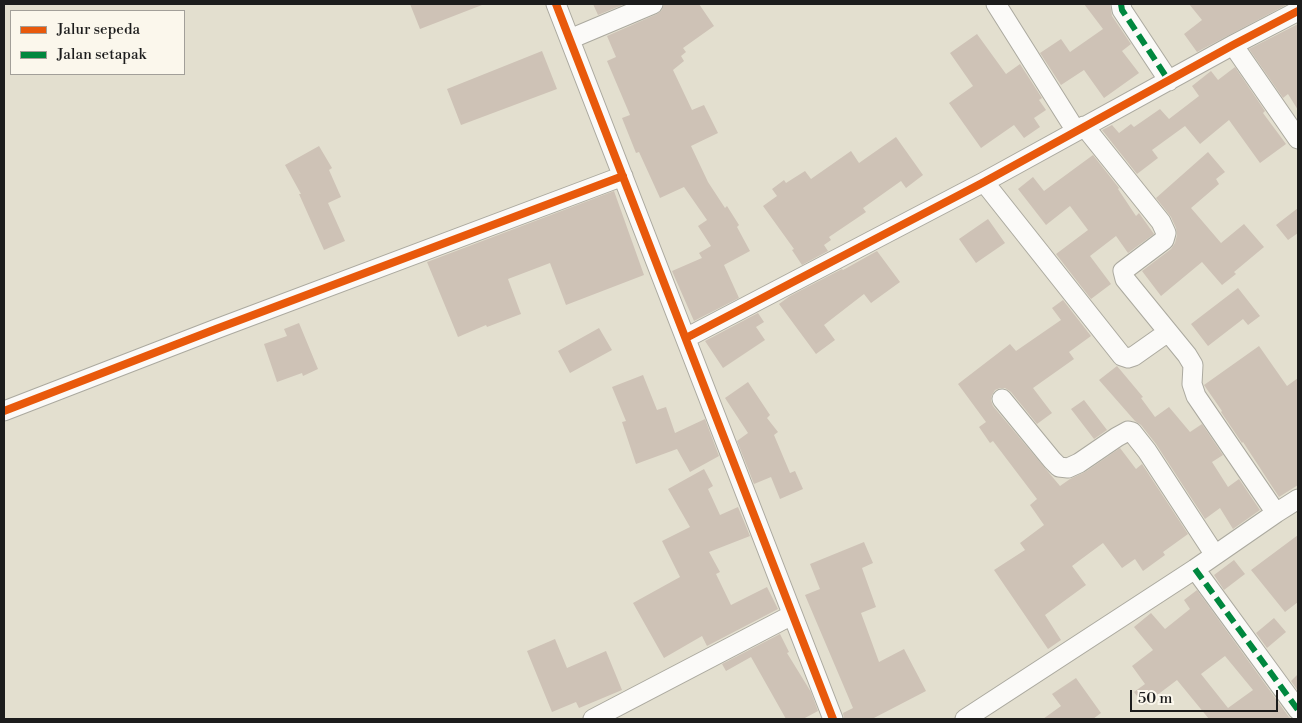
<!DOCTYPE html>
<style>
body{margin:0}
#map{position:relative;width:1302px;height:723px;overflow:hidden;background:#e3dfcf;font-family:"Libre Bodoni",serif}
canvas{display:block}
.frame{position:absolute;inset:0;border:5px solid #1c1c1c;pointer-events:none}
.legend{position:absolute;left:10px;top:10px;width:175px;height:65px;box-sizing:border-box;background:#fbf7ec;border:1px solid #a29f99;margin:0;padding:6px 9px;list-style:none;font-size:15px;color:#1c1c1c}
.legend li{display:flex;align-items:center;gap:10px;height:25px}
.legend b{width:25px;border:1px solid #a29f99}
.scale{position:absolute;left:1130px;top:690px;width:148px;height:22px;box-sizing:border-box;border:2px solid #1c1c1c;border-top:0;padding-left:6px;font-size:15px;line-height:18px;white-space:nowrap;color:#1c1c1c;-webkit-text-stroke:4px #fbf7ec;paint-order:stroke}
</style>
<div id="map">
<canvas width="1302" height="723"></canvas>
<div class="frame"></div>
<ul class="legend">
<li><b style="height:6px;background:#e8590c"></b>Jalur sepeda</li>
<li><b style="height:6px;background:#00873e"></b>Jalan setapak</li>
</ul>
<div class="scale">50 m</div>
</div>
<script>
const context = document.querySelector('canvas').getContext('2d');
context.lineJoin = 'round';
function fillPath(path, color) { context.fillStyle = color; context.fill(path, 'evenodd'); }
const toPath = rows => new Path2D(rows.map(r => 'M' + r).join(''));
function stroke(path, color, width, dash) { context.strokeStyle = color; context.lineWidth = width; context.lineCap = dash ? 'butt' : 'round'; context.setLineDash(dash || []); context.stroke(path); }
fillPath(toPath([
 [410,4,481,4,482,5,420,29],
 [593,4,625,4,598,15],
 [664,4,699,4,714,26,683,48,686,52,681,56,684,61,673,70,692,110,704,105,718,133,691,146,708,182,725,208,727,206,739,225,737,227,750,251,724,265,739,298,694,321,672,271,702,258,699,253,711,246,698,226,707,220,684,187,660,198,639,152,636,153,622,118,630,115,607,61,616,57,607,36,657,14,662,10],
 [1084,4,1110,4,1112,16,1131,44,1122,51,1139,73,1104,98,1084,70,1061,85,1040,53,1061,39,1070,52,1103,29],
 [1189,4,1288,4,1197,52,1184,34,1202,20],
 [1298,24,1298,110,1288,94,1283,98,1249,49],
 [977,34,1006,74,1020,64,1042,98,1039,100,1046,110,1034,118,1040,127,1024,138,1014,125,981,148,949,103,973,86,950,53],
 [542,51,557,89,461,125,447,89],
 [1235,67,1265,111,1263,113,1286,144,1260,163,1229,120,1200,144,1185,126,1152,150,1158,158,1137,174,1102,130,1112,125,1119,133,1131,124,1134,127,1160,109,1169,119,1199,96,1192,86,1211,71,1218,80],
 [896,137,923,175,906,188,901,181,863,208,866,212,829,237,831,240,824,245,828,251,802,265,792,250,794,249,763,206,777,196,772,189,784,180,786,183,805,171,811,179,851,151,859,163],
 [319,146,332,168,329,170,341,197,328,203,345,241,324,250,299,194,301,194,285,165],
 [1208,152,1225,172,1216,179,1219,184,1191,208,1221,243,1244,224,1264,247,1234,272,1236,274,1222,285,1202,262,1161,296,1142,271,1171,249,1175,243,1177,235,1176,228,1171,217,1156,198],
 [1093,155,1119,188,1118,189,1136,216,1139,213,1154,234,1128,253,1116,236,1090,256,1111,284,1091,299,1056,254,1088,230,1070,206,1046,225,1018,189,1033,177,1044,191],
 [614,191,644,275,566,305,550,263,508,279,521,314,487,327,486,325,458,337,427,262],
 [1298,208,1298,233,1288,240,1276,225],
 [988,219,1005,243,976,263,959,239],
 [877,251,900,282,871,303,864,294,824,325,835,340,816,354,779,304,790,296,842,269,843,270],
 [1238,288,1260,316,1248,325,1243,319,1208,346,1191,324],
 [1063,300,1091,336,1069,352,1074,359,1033,388,1052,413,1037,424,1011,392,1005,388,1000,388,995,390,992,395,991,400,993,406,1060,486,1070,479,1085,472,1120,448,1136,469,1142,464,1188,534,1163,552,1165,555,1143,571,1135,559,1122,568,1103,543,1072,566,1086,585,1045,615,1061,640,1048,649,994,570,1025,550,1020,543,1044,525,1030,505,1037,499,993,441,990,443,979,427,986,422,958,384,1010,344,1016,351,1061,320,1052,308],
 [758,313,764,322,756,327,765,340,723,368,705,341],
 [299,323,318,369,303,376,302,373,277,382,264,344,287,336,284,329],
 [599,328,612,350,570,373,558,351],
 [1259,346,1287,386,1298,378,1298,485,1279,497,1243,442,1242,443,1221,412,1222,411,1204,385],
 [1117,366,1143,397,1141,398,1155,417,1169,407,1190,432,1202,424,1223,455,1212,462,1228,487,1239,479,1260,510,1233,529,1220,508,1205,519,1156,444,1141,425,1135,421,1099,380],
 [643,375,657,410,666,407,675,433,705,419,719,456,690,472,677,449,636,464,622,422,626,421,612,387],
 [748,382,770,415,767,418,778,432,774,435,790,473,795,471,803,489,780,499,771,477,754,484,737,441,748,433,725,398],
 [1084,400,1107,430,1094,439,1071,409],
 [704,469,713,486,708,489,720,515,738,507,750,536,709,552,720,572,716,574,731,605,767,587,778,609,707,646,702,636,664,658,633,603,680,577,662,541,690,527,668,489],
 [1298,535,1298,602,1285,612,1251,570],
 [864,542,873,563,862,568,876,607,861,613,879,662,904,649,926,691,872,719,844,719,843,713,853,708,805,595,820,589,810,564],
 [1234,560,1245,574,1224,590,1214,575],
 [1197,590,1289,717,1292,719,1209,719,1177,680,1144,705,1134,692,1145,684,1132,666,1153,650,1134,627,1151,613,1165,629,1190,609,1184,600],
 [1225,656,1253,690,1228,708,1201,674],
 [1274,618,1286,632,1267,648,1256,633],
 [780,634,789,652,787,653,811,692,818,711,803,719,786,719,751,657,726,671,722,664],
 [555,639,567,668,606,651,622,690,579,708,576,702,552,712,527,651],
 [1298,674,1298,691,1291,681],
 [1076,678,1101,713,1093,719,1043,719,1061,706,1052,694]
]), '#cec2b6');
const minor = toPath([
 [556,4,833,719],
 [996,4,1076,131],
 [1121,4,1122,10,1169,81],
 [570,39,653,4],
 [1233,45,1298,139],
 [1084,126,1161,222,1166,233,1164,240,1123,271,1125,279,1187,355,1193,365,1192,384,1196,396,1276,513],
 [984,182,1122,356,1128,358,1134,356,1168,332],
 [686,338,984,182,1233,45,1298,11],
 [1002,399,1052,460,1059,467,1068,468,1079,463,1117,437,1128,431,1132,432,1147,451,1215,555],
 [4,411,216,329,623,176],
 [1195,569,1298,710],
 [593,719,792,615],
 [965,719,1195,569,1276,513,1298,499]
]);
stroke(minor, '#aba99f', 21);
stroke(minor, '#fbfaf8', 19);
stroke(toPath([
 [1121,4,1122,10,1169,81],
 [1195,569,1298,710]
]), '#00873e', 6, [12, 6]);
stroke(toPath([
 [556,4,833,719],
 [686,338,984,182,1233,45,1298,11],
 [4,411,216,329,623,176]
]), '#e8590c', 8);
</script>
